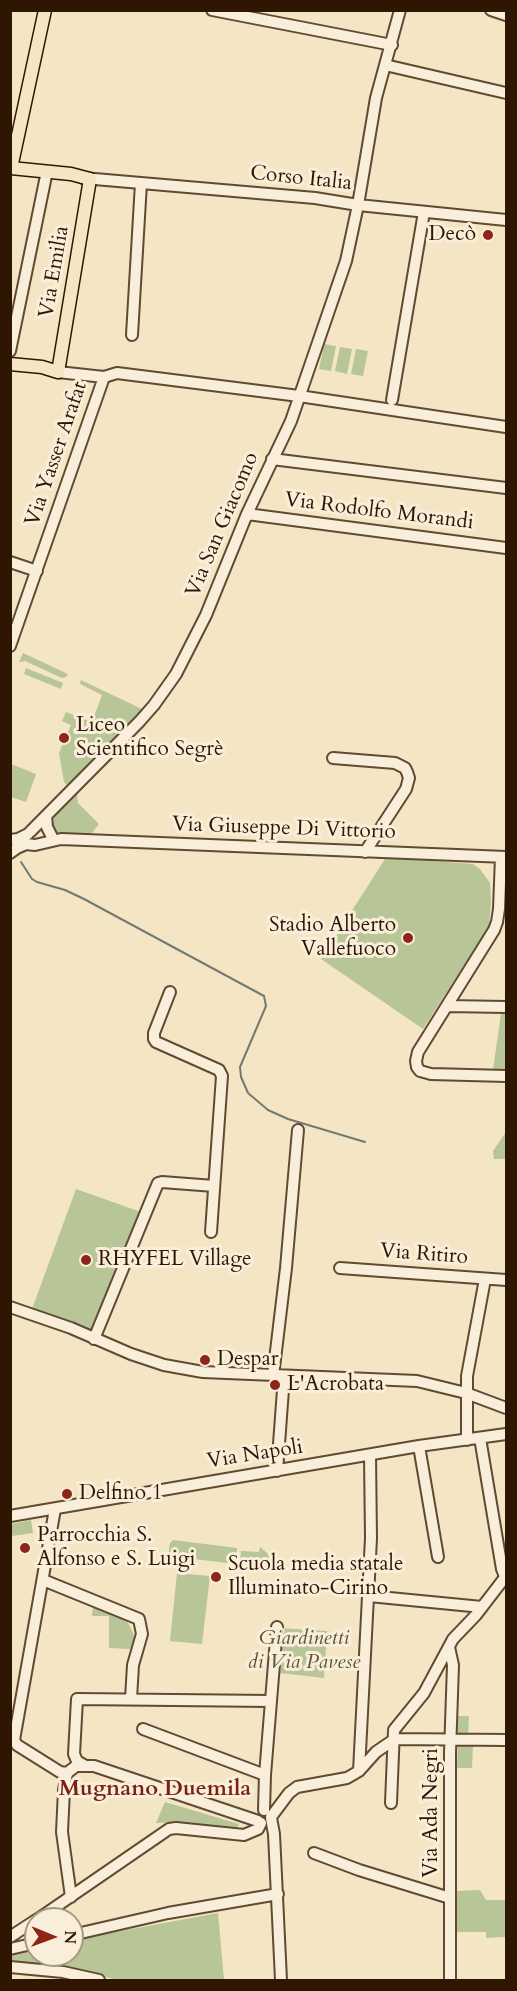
<!DOCTYPE html>
<meta charset="utf-8">
<style>
body{margin:0}
#map{position:relative;width:517px;height:1991px;overflow:hidden;background:#f4e5c5;font-family:Cardo,serif}
canvas{display:block}
.frame{position:absolute;inset:0;border:12px solid #2e1603;pointer-events:none}
.north{position:absolute;left:24px;top:1907px;width:60px;height:60px;box-sizing:border-box;background:#f8eed9;border:2px solid #a79883;border-radius:50%;rotate:91deg;font-size:16px;font-weight:700;line-height:24px;text-align:center;color:#2e1603}
.north::after{content:'';display:block;margin:auto;width:21px;height:27px;background:#8f2418;clip-path:polygon(50% 0,100% 100%,50% 72%,0 100%)}
</style>
<div id="map">
<canvas width="517" height="1991"></canvas>
<div class="frame"></div>
<div class="north">N</div>
</div>
<script>
const context = document.querySelector('canvas').getContext('2d');
context.lineJoin = 'round';
function fillPath(path, color) { context.fillStyle = color; context.fill(path, 'evenodd'); }
const toPath = rows => new Path2D(rows.map(r => 'M' + r).join(''));
function stroke(path, color, width, dash) { context.strokeStyle = color; context.lineWidth = width; context.lineCap = dash ? 'butt' : 'round'; context.setLineDash(dash || []); context.stroke(path); }
function drawText(font, color, halo, rows, align = 'center') {
  context.font = font + ' Cardo,serif'; context.lineWidth = 6; context.setLineDash([]); context.textBaseline = 'middle'; context.strokeStyle = halo; context.fillStyle = color; for (const [text, x, y, turn = 0] of rows) {
    context.save(); context.translate(x, y); context.rotate((+turn || 0) * Math.PI / 180); context.textAlign = isNaN(turn) ? turn : align; if (halo) context.strokeText(text, 0, 0); context.fillText(text, 0, 0); context.restore();
  }
}
fillPath(toPath([
 [324,344,336,346,331,371,319,369],
 [340,347,352,349,347,374,335,371],
 [356,349,368,351,363,376,351,374],
 [23,653,68,674,66,677,62,678,25,661,19,662],
 [26,668,63,683,61,689,24,674],
 [81,680,144,710,69,787,64,782,59,753,71,725,62,721,66,712,92,722,102,695,80,684],
 [11,764,36,774,26,802,11,797],
 [80,788,77,795,78,803,99,824,91,834,54,833,49,818],
 [385,859,409,859,473,864,480,869,490,883,491,902,489,926,423,1029,321,959],
 [501,1013,506,1013,506,1070,493,1070],
 [506,1132,506,1159,494,1159,493,1151],
 [76,1189,141,1212,92,1333,32,1309],
 [31,1520,33,1533,12,1536,11,1524],
 [173,1540,237,1548,236,1564,168,1556,170,1543],
 [260,1547,266,1552,269,1556,269,1564,240,1561,241,1551,259,1552],
 [177,1573,210,1576,202,1644,170,1641],
 [93,1607,126,1619,135,1637,130,1649,109,1648,109,1616,92,1616],
 [280,1628,327,1631,324,1678,280,1673,283,1651,278,1644],
 [455,1716,469,1716,468,1736,455,1736],
 [458,1744,473,1745,472,1768,457,1768],
 [165,1802,239,1824,237,1829,176,1822,156,1823],
 [480,1890,486,1900,505,1900,505,1937,486,1938,486,1932,454,1932,456,1891],
 [218,1913,224,1980,117,1980,78,1969,11,1962,11,1953,36,1946,36,1955,72,1955,72,1940]
]), '#b8c597');
stroke(toPath([
 [21,862,32,879,37,882,65,890,84,899,264,996,266,1006,240,1067,241,1077,248,1093,268,1110,288,1119,365,1142]
]), '#717a73', 2);
const minor = toPath([
 [212,10,392,45],
 [491,10,506,15],
 [385,65,506,93],
 [83,178,315,198,358,205,506,220],
 [132,335,141,183],
 [10,351,46,176],
 [58,372,104,377,117,373,299,396,506,427],
 [392,400,424,212],
 [272,459,506,488],
 [247,514,506,548],
 [10,562,37,571],
 [10,646,104,377],
 [333,758,395,763,405,768,407,772,409,778,406,789,365,852],
 [46,816,47,827,52,837],
 [30,832,140,721,154,705,176,674,206,615,247,514,291,421,346,261,358,205,376,98,400,10],
 [10,840,18,839,28,834],
 [10,853,17,848,26,844,35,845,61,839,506,857],
 [501,857,499,909,497,922,494,930,418,1052,416,1061,417,1067,420,1071,431,1074,506,1076],
 [170,992,154,1033,154,1039,156,1042,219,1070,222,1076,211,1232],
 [447,1006,506,1007],
 [340,1268,506,1280],
 [10,1307,71,1328,131,1354,164,1365,203,1372,417,1381,466,1393,506,1408],
 [94,1339,158,1183,162,1182,214,1186],
 [273,1376,286,1268,298,1130],
 [480,1438,502,1569,506,1579],
 [467,1440,467,1376,485,1279],
 [419,1446,438,1557],
 [277,1471,284,1376],
 [55,1509,14,1740,17,1745,60,1772,67,1773],
 [10,1516,419,1446,506,1434],
 [43,1580,139,1619,142,1634,133,1665,131,1699],
 [369,1596,482,1607],
 [449,1647,453,1665,450,1753,450,1980],
 [143,1729,265,1775],
 [84,1765,77,1761,74,1754,77,1699,271,1701],
 [359,1771,371,1538,370,1455],
 [67,1773,76,1766,94,1766,258,1821],
 [67,1773,64,1790,62,1832,71,1897],
 [391,1803,394,1730,424,1693,453,1639,476,1615,506,1576],
 [264,1810,265,1775,277,1627],
 [271,1817,289,1793,297,1787,347,1778,359,1771,376,1752,395,1739,506,1740],
 [271,1818,274,1834,281,1980],
 [314,1853,359,1870,450,1898],
 [38,1919,169,1829,176,1828,244,1835,258,1829,261,1823],
 [72,1935,168,1913,278,1894],
 [10,1937,36,1920],
 [10,1949,36,1943],
 [10,1967,63,1972,99,1980]
]);
const major = toPath([
 [45,10,11,168,71,174,90,179,58,372],
 [10,364,42,367,58,372]
]);
stroke(minor, '#604a34', 14);
stroke(major, '#2e1603', 15);
stroke(minor, '#f8eed9', 10);
stroke(major, '#f4e5c5', 12);
for (const [x, y, r, color] of [
 [488,235,6,"#8f2418"],
 [64,738,6,"#8f2418"],
 [408,938,6,"#8f2418"],
 [86,1260,6,"#8f2418"],
 [205,1360,6,"#8f2418"],
 [275,1385,6,"#8f2418"],
 [67,1494,6,"#8f2418"],
 [25,1548,6,"#8f2418"],
 [216,1577,6,"#8f2418"]
]) { const dot = new Path2D(); dot.arc(x, y, r, 0, 2 * Math.PI); context.fillStyle = color; context.fill(dot); stroke(dot, '#f8eed9', 2); }
drawText('21px', '#2e1603', '#f8eed9', [
 ["Corso Italia",301,179,6],
 ["Via Emilia",55,272,-80],
 ["Via Yasser Arafat",57,454,-71],
 ["Via Rodolfo Morandi",379,512,7],
 ["Via San Giacomo",223,525,-67],
 ["Via Giuseppe Di Vittorio",284,829,2],
 ["Via Ritiro",424,1255,4],
 ["Via Napoli",255,1455,-9],
 ["Via Ada Negri",432,1813,-90]
]);
drawText('21px', '#2e1603', '#f8eed9', [
 ["Decò",476,235,"right"],
 ["Liceo",76,726],
 ["Scientifico Segrè",76,750],
 ["Stadio Alberto",396,926,"right"],
 ["Vallefuoco",396,950,"right"],
 ["RHYFEL Village",98,1260],
 ["Despar",217,1360],
 ["L'Acrobata",287,1385],
 ["Delfino 1",79,1494],
 ["Parrocchia S.",37,1536],
 ["Alfonso e S. Luigi",37,1560],
 ["Scuola media statale",228,1565],
 ["Illuminato-Cirino",228,1589]
], 'left');
drawText('italic 21px', '#5e5337', '#f8eed9', [
 ["Giardinetti",304,1639],
 ["di Via Pavese",304,1663]
]);
drawText('bold 22px', '#7a1f14', '#f8eed9', [
 ["Mugnano Duemila",155,1790]
]);
</script>
